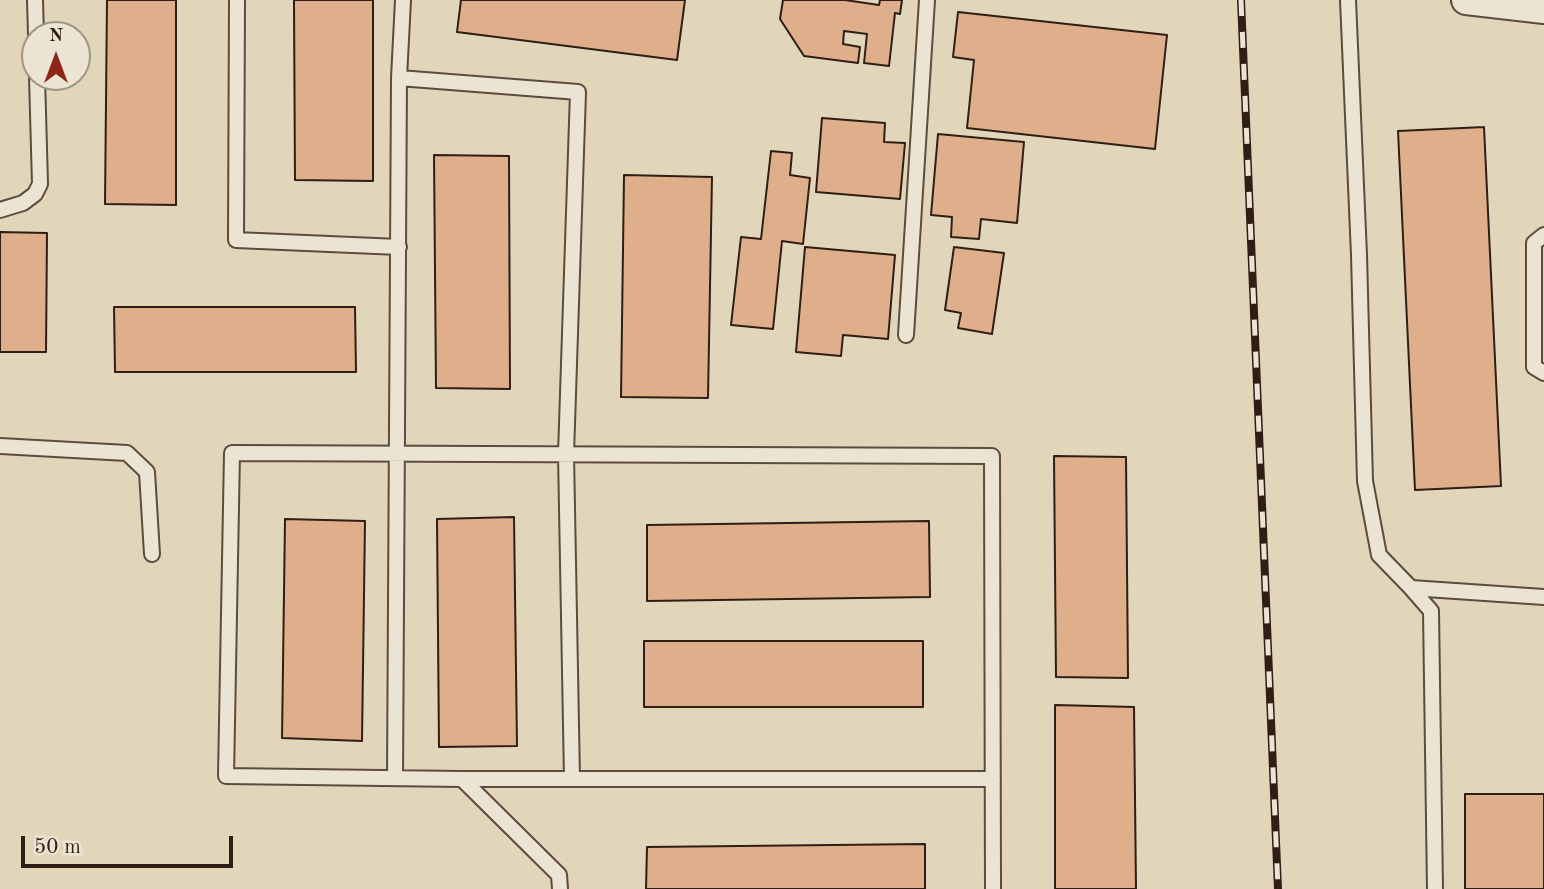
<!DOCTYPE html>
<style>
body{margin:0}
#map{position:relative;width:1544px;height:889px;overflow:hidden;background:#e2d6ba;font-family:"Old Standard TT",serif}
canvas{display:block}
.north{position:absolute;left:21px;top:21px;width:70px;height:70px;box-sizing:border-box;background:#ece4d2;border:2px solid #a09487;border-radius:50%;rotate:0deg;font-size:19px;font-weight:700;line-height:28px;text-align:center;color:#2f1d16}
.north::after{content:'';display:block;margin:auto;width:24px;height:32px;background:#8f2418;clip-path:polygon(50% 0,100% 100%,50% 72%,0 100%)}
.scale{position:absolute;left:21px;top:836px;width:212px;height:32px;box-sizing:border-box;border:4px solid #2f1d16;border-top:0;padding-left:9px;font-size:21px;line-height:24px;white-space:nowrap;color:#2f1d16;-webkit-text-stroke:5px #ece4d2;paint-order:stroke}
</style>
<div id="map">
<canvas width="1544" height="889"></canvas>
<div class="north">N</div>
<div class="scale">50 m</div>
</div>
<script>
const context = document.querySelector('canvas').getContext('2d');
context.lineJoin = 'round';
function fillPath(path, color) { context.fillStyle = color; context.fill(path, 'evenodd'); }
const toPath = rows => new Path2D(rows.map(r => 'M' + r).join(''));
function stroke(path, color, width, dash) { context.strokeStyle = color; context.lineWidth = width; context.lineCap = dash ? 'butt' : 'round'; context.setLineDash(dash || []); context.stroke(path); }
const building = toPath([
 [107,0,176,0,176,205,105,204,107,0],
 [294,0,373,0,373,181,295,180,294,0],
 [461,0,685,0,677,60,457,32,461,0],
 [783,0,845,0,879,5,880,0,902,0,900,14,895,13,889,66,864,63,867,34,844,31,843,44,860,47,858,63,804,56,780,19,783,0],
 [958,12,1167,35,1155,149,967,128,974,60,953,57,958,12],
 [822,118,885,123,884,142,905,143,900,199,816,192,822,118],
 [1484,127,1501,486,1415,490,1398,131,1484,127],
 [938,134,1024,142,1017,223,981,219,979,239,951,237,952,217,931,215,938,134],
 [771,151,792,153,790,175,810,178,803,244,782,241,773,329,731,325,741,237,761,239,771,151],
 [434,155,509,156,510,389,436,388,434,155],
 [624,175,712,177,708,398,621,397,624,175],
 [0,232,47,233,46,352,0,352,0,232],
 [805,247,895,255,888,339,843,335,841,356,796,352,805,247],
 [954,247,1004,253,992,334,958,328,961,313,945,310,954,247],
 [114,307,355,307,356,372,115,372,114,307],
 [1054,456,1126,457,1128,678,1056,677,1054,456],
 [514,517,517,746,439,747,437,519,514,517],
 [285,519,365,521,362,741,282,738,285,519],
 [929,521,930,597,647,601,647,525,929,521],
 [644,641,923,641,923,707,644,707,644,641],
 [1055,705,1134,707,1136,889,1055,889,1055,705],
 [1465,794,1544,794,1544,889,1465,889,1465,794],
 [925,844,925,889,646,889,647,847,925,844]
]);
fillPath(building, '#deaf8a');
stroke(building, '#2f1d16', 2);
const lane = toPath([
 [35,0,36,35],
 [237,0,236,240,399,247],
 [403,0,399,78,578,92,566,454,572,779],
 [1348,0,1359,255,1365,481,1379,555,1411,588,1544,597],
 [0,210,23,203,35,194,40,184,37,77],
 [1544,235,1534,243,1534,367,1544,373],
 [906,335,927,0],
 [0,446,127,453,147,472,152,554],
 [1411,588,1431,611,1435,889],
 [395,778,399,78],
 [462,779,993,779],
 [560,889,559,875,462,779,226,776,232,453,992,456,993,889]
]);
const street = toPath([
 [1466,0,1544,9]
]);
stroke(lane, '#5c4b3f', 18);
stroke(street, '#5c4b3f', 32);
stroke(lane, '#ece4d2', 14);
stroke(street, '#ece4d2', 28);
const rail = toPath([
 [1241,0,1278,889]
]);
stroke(rail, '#2f1d16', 8);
stroke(rail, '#ece4d2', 5, [16]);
</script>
